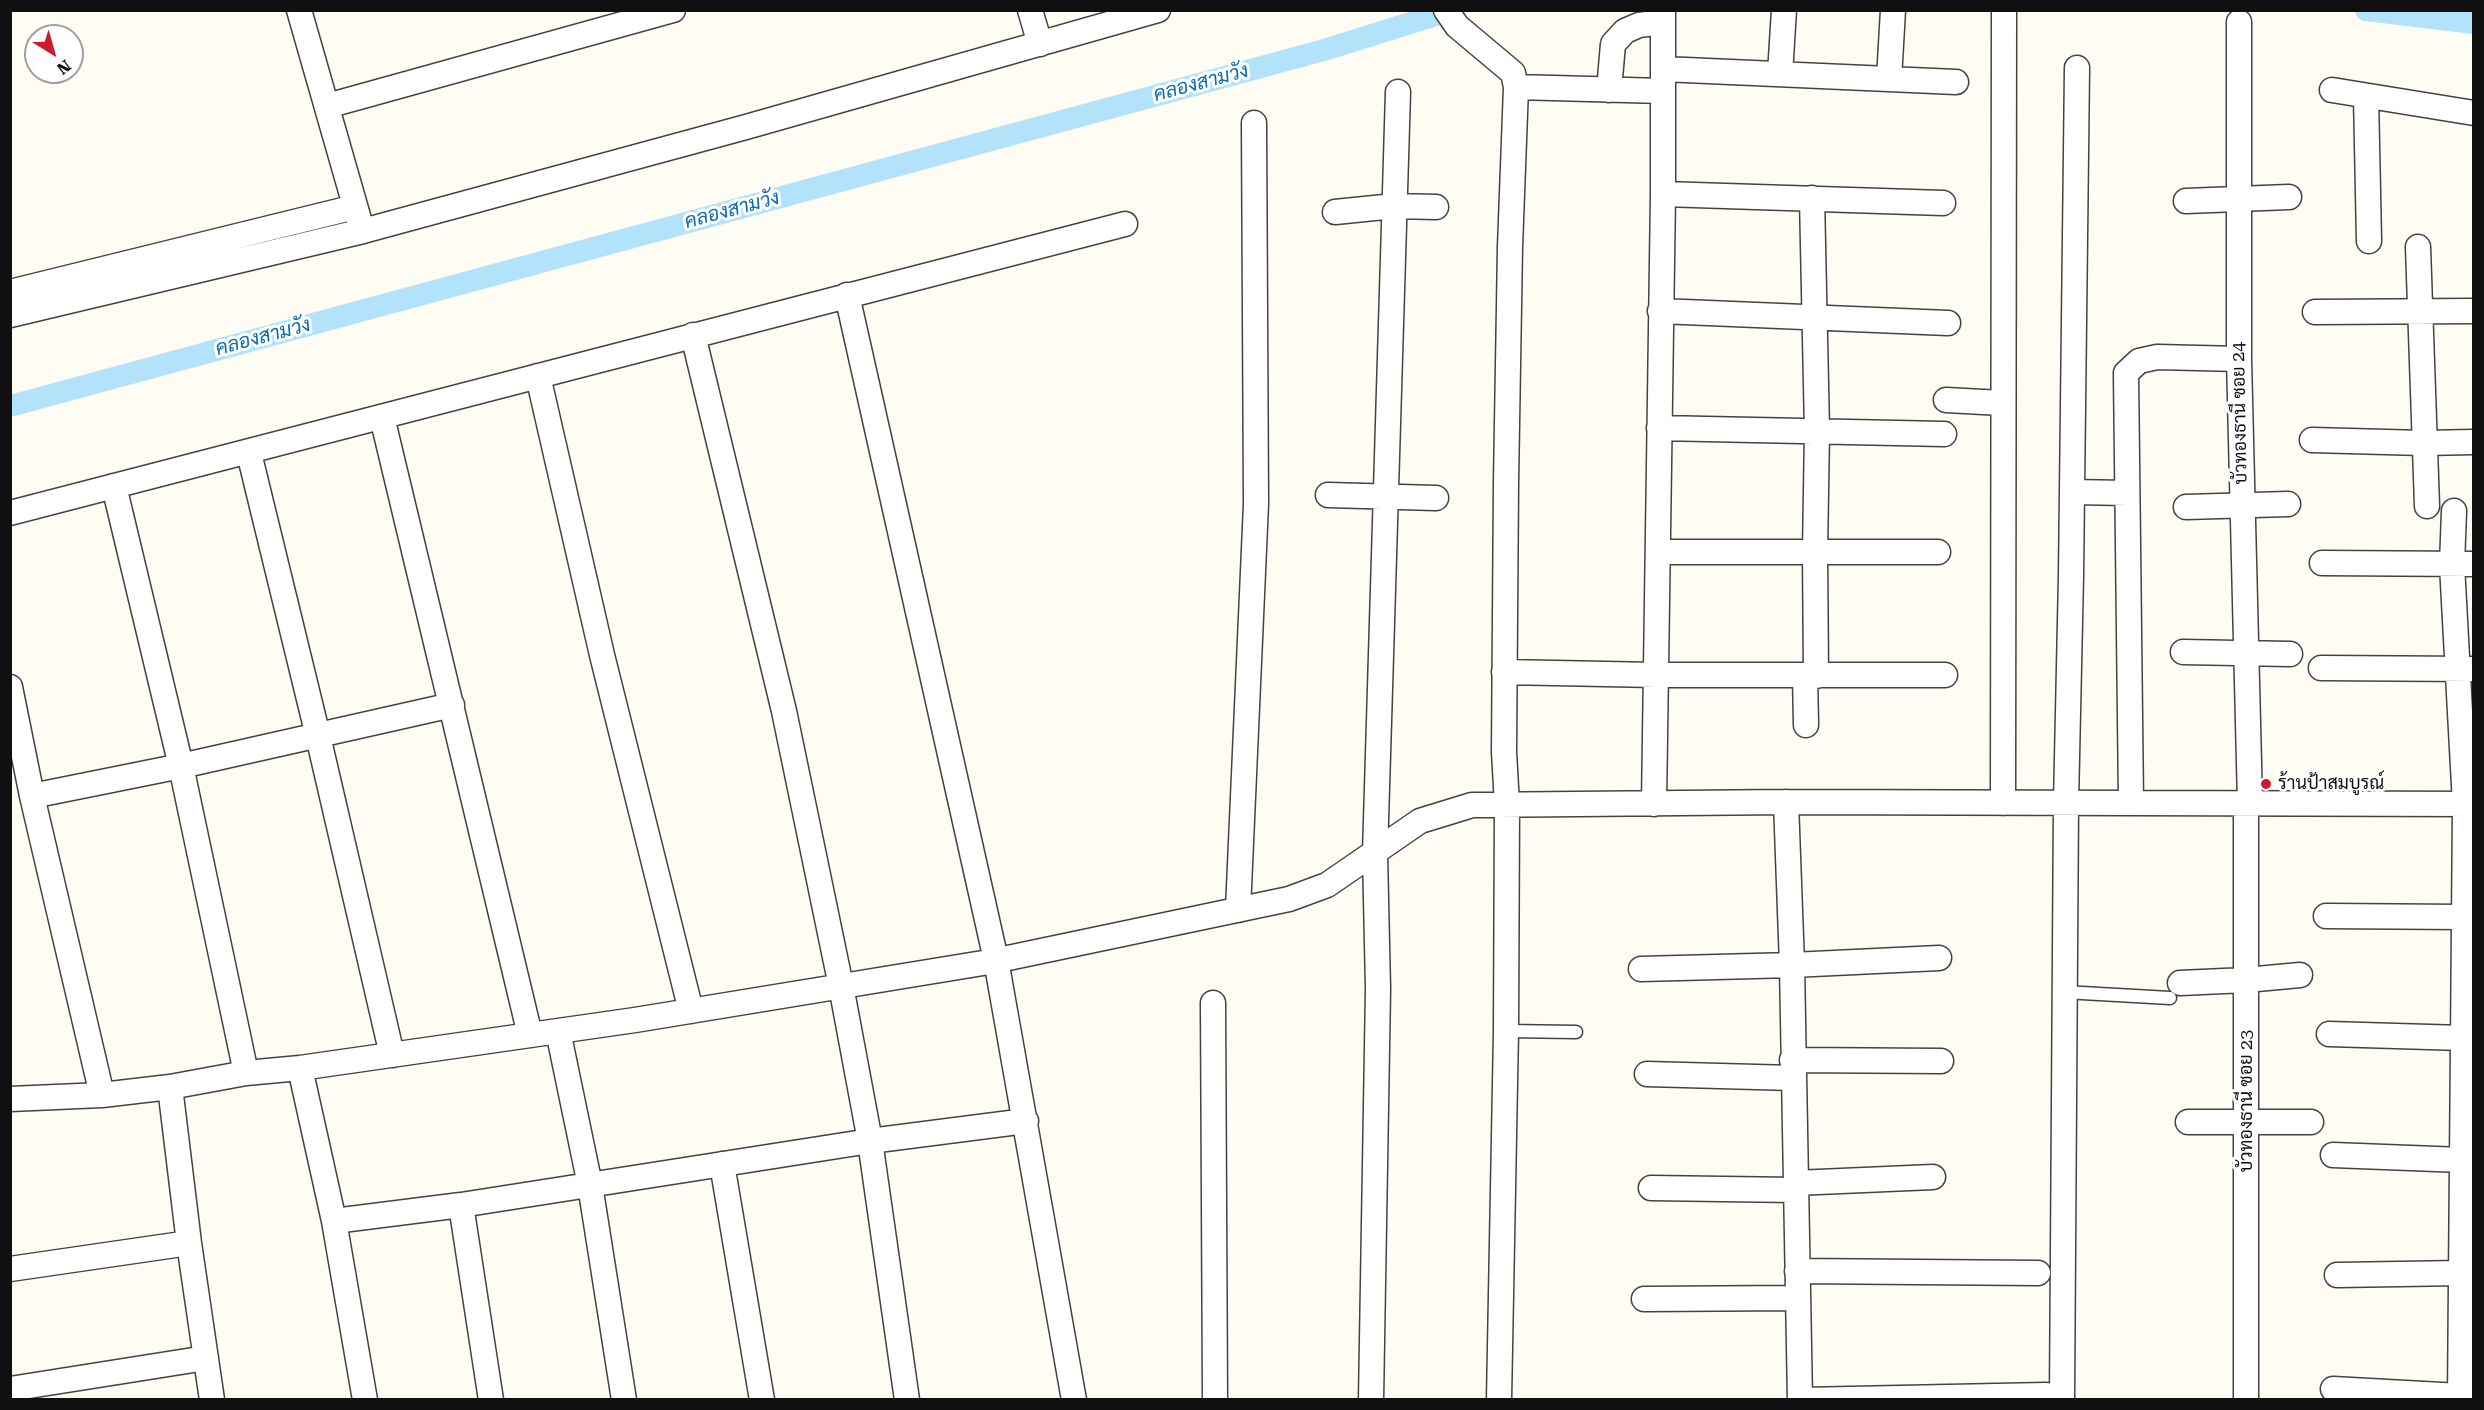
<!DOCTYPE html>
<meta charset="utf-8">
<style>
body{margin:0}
#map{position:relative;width:2484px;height:1410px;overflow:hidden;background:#fffcf3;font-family:"Roboto Serif",serif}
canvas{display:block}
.frame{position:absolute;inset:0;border:12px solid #101010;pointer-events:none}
.north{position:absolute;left:24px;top:24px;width:60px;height:60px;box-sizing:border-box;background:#fff;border:2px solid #9f9f9f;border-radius:50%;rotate:143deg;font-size:16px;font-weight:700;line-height:24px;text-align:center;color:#101010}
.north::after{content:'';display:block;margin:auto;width:21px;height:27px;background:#cd1b29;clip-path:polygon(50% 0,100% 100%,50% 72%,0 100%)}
</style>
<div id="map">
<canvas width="2484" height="1410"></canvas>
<div class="frame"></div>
<div class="north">N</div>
</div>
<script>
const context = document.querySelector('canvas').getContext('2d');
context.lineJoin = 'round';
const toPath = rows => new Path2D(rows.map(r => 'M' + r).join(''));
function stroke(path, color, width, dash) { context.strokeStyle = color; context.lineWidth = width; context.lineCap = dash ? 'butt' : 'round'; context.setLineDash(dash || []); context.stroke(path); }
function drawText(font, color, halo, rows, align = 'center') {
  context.font = font + ' "Roboto Serif",Sarabun,serif'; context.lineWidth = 6; context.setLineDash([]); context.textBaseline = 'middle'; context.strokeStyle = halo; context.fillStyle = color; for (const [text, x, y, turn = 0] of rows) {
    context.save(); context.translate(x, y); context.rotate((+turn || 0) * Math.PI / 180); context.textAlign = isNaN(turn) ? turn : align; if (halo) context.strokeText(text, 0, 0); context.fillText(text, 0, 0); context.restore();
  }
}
stroke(toPath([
 [2366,10,2474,23],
 [10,406,1324,50,1452,10]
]), '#b3e2fb', 22);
const service = toPath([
 [2064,992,2170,998],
 [1506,1031,1576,1032]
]);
const minor = toPath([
 [299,10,360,223],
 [1030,10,1040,44],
 [1446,10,1457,26,1513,73,1516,87,1510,247,1506,483,1504,752,1507,805,1506,1031,1499,1400],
 [2239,22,2239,359,2250,803],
 [1663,69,1956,82],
 [1780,74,1784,10],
 [1889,79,1893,10],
 [1516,87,1663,91],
 [1609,90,1613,44,1625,31,1639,25,1663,22],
 [2332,90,2474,113],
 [2366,96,2369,241],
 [327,106,673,10],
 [1663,194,1943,203],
 [1812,198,1817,431,1815,552,1816,676],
 [2186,201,2289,197],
 [1335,212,1394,206,1436,207],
 [2418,247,2427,506],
 [10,292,355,207],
 [847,295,996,960,1074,1400],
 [1660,311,1948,323],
 [2315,312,2474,311],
 [10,315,363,231,746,127,1158,10],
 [693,335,784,711,841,986,870,1141,907,1400],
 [538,376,602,655,691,1011],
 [1946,400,2002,403],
 [382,417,530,1035],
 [1659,428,1944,434],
 [2312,440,2423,443,2474,442],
 [249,453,318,736,392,1055],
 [114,486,181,766,246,1073],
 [2072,492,2127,493],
 [1328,495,1436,498],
 [2186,507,2288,504],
 [2454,511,2452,565,2465,804,2460,1400],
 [10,513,1125,224],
 [1658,552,1938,552],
 [2322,563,2474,564],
 [2183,652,2290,654],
 [2321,668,2474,669],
 [1504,672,1656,675,1945,675],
 [1805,675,1806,725],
 [10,687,32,796,102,1095],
 [32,796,181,766,452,705],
 [1786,802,1792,965,1800,1400],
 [2003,803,2004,10],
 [2131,803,2126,373,2139,361,2157,357,2239,359],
 [1654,804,1663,194,1663,10],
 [1238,910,1256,504,1254,123],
 [2326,916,2464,917],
 [1641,969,1792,965,1939,958],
 [2180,983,2246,980,2300,975],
 [1213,1003,1215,1400],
 [558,1031,590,1185,624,1400],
 [2329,1034,2463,1038],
 [1792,1060,1941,1061],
 [300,1068,334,1221,365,1400],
 [1647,1074,1793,1078],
 [170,1087,189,1243,212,1400],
 [10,1099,102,1095,170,1087,246,1073,300,1068,635,1020,989,962,1289,899,1327,885,1420,821,1472,805,1786,802,2474,804],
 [2188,1122,2311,1122],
 [2333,1155,2462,1160],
 [722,1164,762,1400],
 [1795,1183,1933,1177],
 [1651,1188,1795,1190],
 [461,1205,491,1400],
 [334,1221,461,1205,870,1141,1026,1121],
 [10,1269,189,1243],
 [1797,1271,2038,1273],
 [2337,1275,2462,1273],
 [1644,1299,1797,1298],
 [10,1389,206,1358],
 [2333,1389,2460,1396],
 [1371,1400,1378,989,1375,854,1398,92],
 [1802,1400,2046,1395],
 [2062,1400,2066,803,2071,576,2077,68],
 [2246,1400,2246,803]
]);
stroke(service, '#434343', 15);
stroke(minor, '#434343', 27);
stroke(service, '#fff', 12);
stroke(minor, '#fff', 24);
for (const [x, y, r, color] of [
 [2266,784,6,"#cd1b29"]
]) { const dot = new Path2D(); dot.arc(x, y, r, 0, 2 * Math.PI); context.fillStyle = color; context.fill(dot); stroke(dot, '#fff', 2); }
drawText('18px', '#101010', '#fff', [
 ["บัวทองธานี ซอย 24",2240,413,-91],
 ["บัวทองธานี ซอย 23",2247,1101,-90]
]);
drawText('18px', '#101010', '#fff', [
 ["ร้านป้าสมบูรณ์",2278,784]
], 'left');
drawText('italic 20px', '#0d6dae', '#fff', [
 ["คลองสามวัง",1201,83,-15],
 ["คลองสามวัง",732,210,-15],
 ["คลองสามวัง",263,337,-15]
]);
</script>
